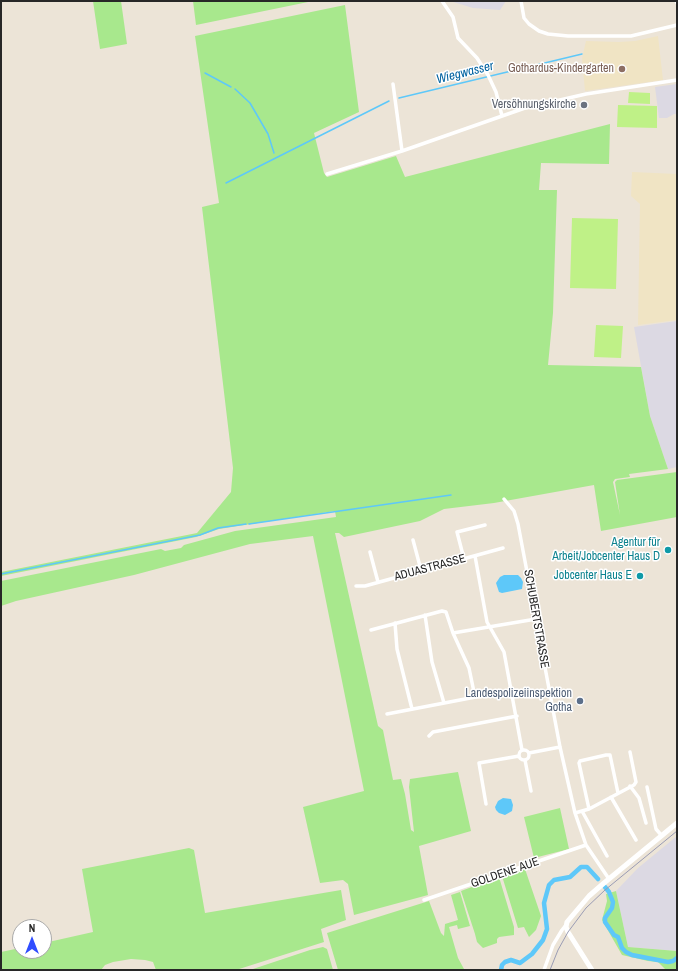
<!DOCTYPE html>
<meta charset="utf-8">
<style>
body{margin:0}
#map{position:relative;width:678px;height:971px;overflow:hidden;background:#ece4d7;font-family:"Archivo Narrow",sans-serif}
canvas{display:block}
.frame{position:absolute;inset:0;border:2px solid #272727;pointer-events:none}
.north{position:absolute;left:12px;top:919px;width:40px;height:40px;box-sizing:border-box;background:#fff;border:1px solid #a9a9a9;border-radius:50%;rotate:0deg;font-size:11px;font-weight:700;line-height:16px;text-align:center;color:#272727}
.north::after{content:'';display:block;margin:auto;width:14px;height:18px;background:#304dff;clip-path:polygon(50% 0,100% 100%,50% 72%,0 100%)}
</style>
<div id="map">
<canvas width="678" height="971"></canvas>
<div class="frame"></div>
<div class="north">N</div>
</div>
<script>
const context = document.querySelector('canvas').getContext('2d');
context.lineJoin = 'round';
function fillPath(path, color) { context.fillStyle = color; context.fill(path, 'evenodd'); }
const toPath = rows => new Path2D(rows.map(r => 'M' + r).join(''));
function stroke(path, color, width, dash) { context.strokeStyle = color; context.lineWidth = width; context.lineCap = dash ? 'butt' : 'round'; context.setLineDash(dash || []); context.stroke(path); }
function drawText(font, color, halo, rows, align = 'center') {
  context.font = font + ' "Archivo Narrow",sans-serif'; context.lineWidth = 3; context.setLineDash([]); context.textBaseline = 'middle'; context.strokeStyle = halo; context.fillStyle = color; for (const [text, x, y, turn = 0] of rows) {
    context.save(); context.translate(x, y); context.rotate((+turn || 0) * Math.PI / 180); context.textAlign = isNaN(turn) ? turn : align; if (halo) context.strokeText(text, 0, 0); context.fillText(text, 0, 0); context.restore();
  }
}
fillPath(toPath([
 [450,1,506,1,500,10,473,8],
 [677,84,677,114,674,114,667,118,659,118,655,87],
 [677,321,677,467,668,469,650,416,634,327],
 [677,836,677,951,628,947,616,891,638,868]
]), '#dcd9e3');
fillPath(toPath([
 [658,36,663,80,585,91,582,58,586,41,619,42,635,41],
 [632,172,677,174,677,320,638,325,640,204,631,196]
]), '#f0e4c4');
fillPath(toPath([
 [93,1,121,1,127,44,100,49],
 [193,1,313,1,196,25],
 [345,5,359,112,314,133,324,173,327,177,396,156,405,177,610,124,609,164,541,163,539,190,557,190,553,313,548,365,641,367,650,416,668,469,629,474,630,477,615,479,613,482,620,515,615,482,617,480,677,472,677,517,601,531,594,485,494,503,444,509,420,521,344,537,339,533,335,533,378,726,383,730,393,780,401,779,405,794,411,830,414,832,409,787,410,779,458,772,471,831,419,846,428,895,354,915,348,884,343,880,320,883,303,807,364,791,313,536,250,544,134,575,16,601,1,606,1,581,161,549,165,551,181,548,184,545,235,531,336,517,335,511,219,529,196,537,1,576,1,572,197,533,231,492,233,468,202,207,219,203,195,36],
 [560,808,569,849,534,858,524,817],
 [189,848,194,850,205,913,341,890,346,920,321,929,324,942,236,970,156,970,153,962,145,960,131,959,113,962,105,965,101,970,1,970,1,952,20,948,20,951,44,951,44,943,93,932,82,869],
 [525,869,541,916,536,930,529,937,524,927,518,928,502,876],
 [499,877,514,927,514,935,499,937,497,939,497,943,483,948,477,942,475,934,461,891],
 [616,891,628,947,677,951,677,970,666,970,658,962,648,961,622,955,602,920,607,901,606,894],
 [460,892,470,926,458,929,457,925,449,927,458,958,464,969,460,970,338,970,327,933,429,901,441,933,444,936,445,924,458,920,451,895],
 [323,947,327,949,333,970,250,970,310,950]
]), '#a8e88d');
fillPath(toPath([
 [629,92,650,93,650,104,628,103],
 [618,105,657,106,657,128,617,127],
 [572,218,618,219,616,289,570,288],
 [596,325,623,326,621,358,594,357]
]), '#bff187');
fillPath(toPath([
 [518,575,521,578,523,582,522,589,502,593,499,592,496,583,500,577,504,575],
 [503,798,511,799,513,805,512,811,505,815,499,813,496,810,495,807,498,801]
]), '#5ec8f9');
stroke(toPath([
 [205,73,231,87],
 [235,89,250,103,268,134,274,153],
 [399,98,582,54],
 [226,183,389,101],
 [249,524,451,495],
 [1,574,200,535,218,528,246,524]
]), '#5ec8f9', 1.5);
stroke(toPath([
 [605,887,609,892,613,902,612,908,605,918,605,922,614,935,618,937,622,948,626,952,632,955,668,962,673,961,677,958],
 [501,970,502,965,505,962,511,960,520,963,532,954,543,940,547,929,544,903,549,885,554,880,570,877,581,867,587,867,598,879]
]), '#5ec8f9', 4.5);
stroke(toPath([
 [442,1,453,17,458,38,477,58,488,75,496,92,502,116],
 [521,1,524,18,529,24,539,31,548,34,568,36,631,36,677,25],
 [676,1,677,3],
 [393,84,402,151],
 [327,174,402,151,525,108,586,94,677,80],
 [504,499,514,511,518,524,560,747,575,813,586,845,609,879],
 [413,540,421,570],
 [370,552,378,582],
 [475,556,487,622,504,652,522,750],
 [464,559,457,532,485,525],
 [356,586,365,586,503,548],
 [425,615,432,662,444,703],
 [395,623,397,649,412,709],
 [371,630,442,611,446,612,453,633,469,668,475,697],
 [453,633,536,619],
 [387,714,512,690],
 [429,736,433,732,517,716],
 '519 755a5 5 0 1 1 10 0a5 5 0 1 1-10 0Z',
 [529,753,560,747],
 [525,760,531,791],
 [630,786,639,798,646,823],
 [647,787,656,829,662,836],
 [611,797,636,840],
 [486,804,479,763,519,756],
 [589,809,579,763,580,761,606,755,610,755,618,793],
 [582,811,607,856],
 [575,813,589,809,634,785,636,782,630,752],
 [424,900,586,845],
 [544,970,553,945,562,930,566,925]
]), '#fff', 3.5);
stroke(toPath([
 [592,970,568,932,566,927,567,922,589,896,604,883,677,823]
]), '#fff', 5);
stroke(toPath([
 [550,970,558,950,568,932,586,908,605,890,677,831]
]), '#9a9cb4', 1);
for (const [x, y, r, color] of [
 [622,69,4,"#8d6e63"],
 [584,105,4,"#6b7280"],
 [668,550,4,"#0f9aa8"],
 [640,576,4,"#0f9aa8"],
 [580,701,4,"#5c6f8a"]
]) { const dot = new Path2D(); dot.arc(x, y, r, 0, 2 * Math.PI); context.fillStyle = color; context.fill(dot); stroke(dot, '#fff', 1.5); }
drawText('12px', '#785e54', '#fff', [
 ["Gothardus-Kindergarten",614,69]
], 'right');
drawText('12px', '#5b616d', '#fff', [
 ["Versöhnungskirche",576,105]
], 'right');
drawText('12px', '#0d838f', '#fff', [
 ["Agentur für",660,543],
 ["Arbeit/Jobcenter Haus D",660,557],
 ["Jobcenter Haus E",632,576]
], 'right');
drawText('12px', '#272727', '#fff', [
 ["ADUASTRASSE",430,568,-15],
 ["SCHUBERTSTRASSE",536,619,80],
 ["GOLDENE AUE",505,873,-19]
]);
drawText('12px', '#4e5e75', '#fff', [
 ["Landespolizeiinspektion",572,694],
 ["Gotha",572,708]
], 'right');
drawText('italic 13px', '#0162a1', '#fff', [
 ["Wiegwasser",465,73,-14]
]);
</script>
